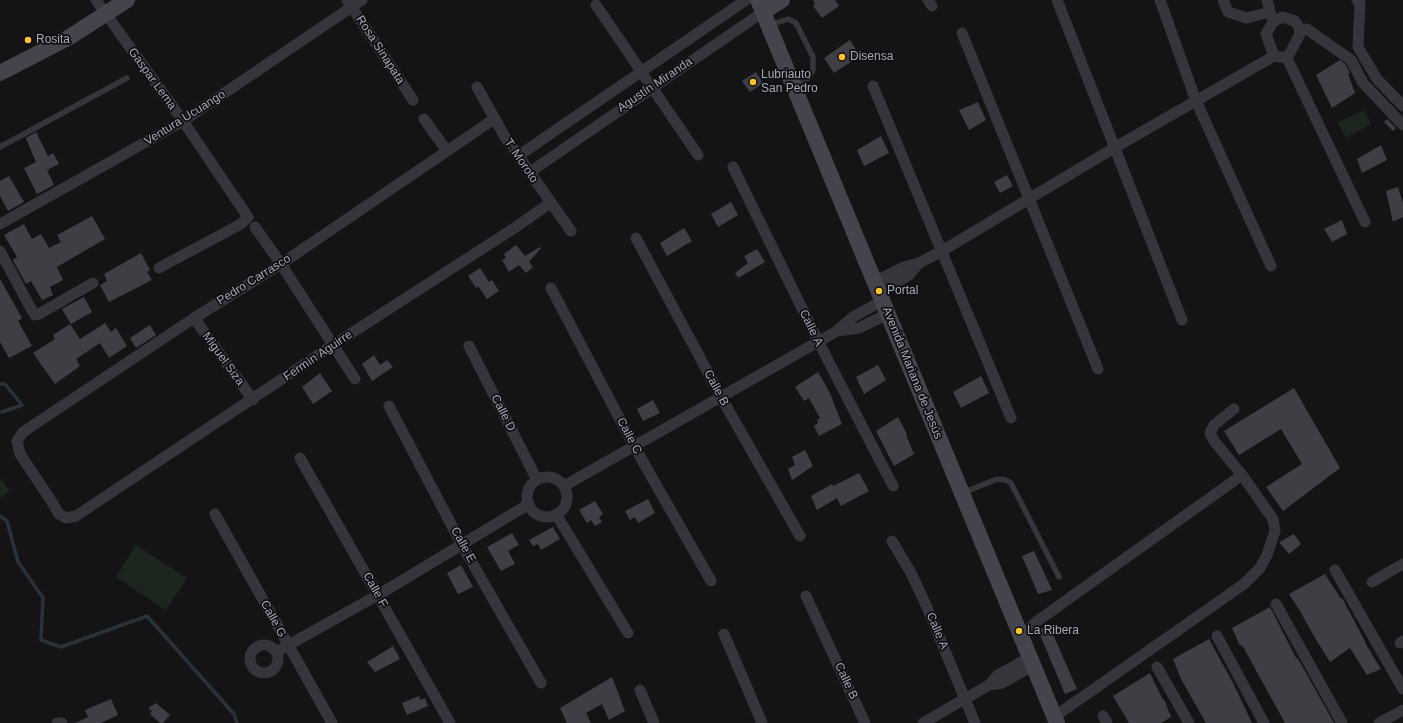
<!DOCTYPE html>
<meta charset="utf-8">
<style>
body{margin:0}
canvas{display:block;background:#141416}
</style>
<canvas width="1403" height="723"></canvas>
<script>
const context = document.querySelector('canvas').getContext('2d');
context.lineJoin = 'round';
function fillPath(path, color) { context.fillStyle = color; context.fill(path, 'evenodd'); }
const toPath = rows => new Path2D(rows.map(r => 'M' + r).join(''));
function stroke(path, color, width, dash) { context.strokeStyle = color; context.lineWidth = width; context.lineCap = dash ? 'butt' : 'round'; context.setLineDash(dash || []); context.stroke(path); }
function drawText(font, color, halo, rows, align = 'center') {
  context.font = font + ' Helvetica,sans-serif'; context.lineWidth = 3.5; context.setLineDash([]); context.textBaseline = 'middle'; context.strokeStyle = halo; context.fillStyle = color; for (const [text, x, y, turn = 0] of rows) {
    context.save(); context.translate(x, y); context.rotate((+turn || 0) * Math.PI / 180); context.textAlign = isNaN(turn) ? turn : align; if (halo) context.strokeText(text, 0, 0); context.fillText(text, 0, 0); context.restore();
  }
}
fillPath(toPath([
 [1364,110,1371,124,1346,138,1337,123],
 [0,478,10,491,0,498],
 [136,545,187,578,166,610,116,577]
]), '#1c251e');
stroke(toPath([
 [0,384,5,384,22,405,2,412],
 [0,516,7,521,18,562,43,598,41,640,61,647,147,616,234,714,237,723]
]), '#29323b', 3.5);
fillPath(toPath([
 [813,0,835,0,839,6,822,18,813,6,815,4],
 [850,40,860,56,834,73,824,58],
 [1340,60,1346,65,1350,73,1348,74,1355,93,1332,108,1316,75],
 [756,72,763,83,750,92,742,81],
 [978,102,986,120,969,130,959,110],
 [1387,119,1396,128,1393,131,1384,122],
 [36,132,48,156,53,153,59,164,47,170,54,185,37,194,24,168,36,162,26,138],
 [881,136,889,153,864,166,857,150],
 [1381,145,1387,160,1362,173,1357,159],
 [1007,175,1013,186,1000,193,994,182],
 [9,176,24,202,8,211,0,196,0,181],
 [1398,187,1403,203,1403,217,1393,222,1386,191],
 [731,202,738,215,718,227,711,214],
 [92,216,105,239,57,267,63,280,50,287,53,295,42,300,31,281,26,284,13,260,17,257,4,235,24,224,32,239,41,234,49,248,61,242,57,235],
 [1342,220,1347,234,1332,242,1324,229],
 [684,228,692,241,667,256,660,243],
 [516,245,525,256,540,247,541,248,529,262,533,267,526,273,519,265,509,272,502,260,506,258,504,254],
 [757,249,765,262,738,278,735,273,748,263,744,256],
 [141,253,150,270,147,272,152,280,109,302,100,285,107,281,104,274],
 [480,268,489,282,492,280,499,291,487,299,478,286,476,288,468,276],
 [0,279,22,318,18,321,32,346,9,358,0,342],
 [84,297,92,312,71,324,62,309],
 [105,323,111,332,116,328,127,346,109,358,100,343,76,359,80,366,55,384,33,353,55,339,53,335,70,324,80,339],
 [150,325,156,335,136,348,130,338],
 [374,355,380,365,387,360,393,367,372,381,362,364],
 [878,365,886,380,864,394,856,377],
 [818,372,829,391,842,424,819,436,814,426,818,423,817,420,820,418,809,398,804,401,795,387],
 [320,373,332,391,313,404,302,387],
 [981,376,989,393,961,408,953,392],
 [1294,388,1340,468,1283,511,1266,487,1302,464,1281,429,1239,455,1224,431],
 [653,400,660,413,643,421,637,409],
 [898,417,907,434,906,435,914,454,894,466,876,431],
 [805,450,813,466,792,480,788,469,795,465,792,457],
 [859,473,869,491,841,506,837,498,817,510,811,496,832,484,833,486],
 [648,499,655,513,638,523,635,517,630,520,625,511],
 [595,501,603,514,599,517,602,522,595,526,591,520,587,523,579,510],
 [553,527,560,539,541,550,538,544,533,546,529,540],
 [512,533,519,545,508,551,515,564,501,571,487,547],
 [1294,534,1301,544,1289,554,1279,542],
 [1034,551,1052,590,1038,594,1022,556],
 [461,565,473,587,458,594,447,573],
 [1325,574,1341,599,1342,598,1366,643,1365,643,1381,669,1367,675,1350,648,1330,662,1315,638,1300,611,1289,594],
 [1270,607,1296,658,1297,657,1334,723,1285,723,1242,645,1240,646,1232,628],
 [1049,625,1077,689,1065,694,1038,630],
 [1209,639,1233,683,1252,723,1206,723,1181,679,1173,659],
 [393,646,400,659,375,672,367,662],
 [1150,673,1163,700,1164,699,1171,717,1161,723,1129,723,1113,696],
 [612,677,625,711,609,720,602,704,586,713,591,723,567,723,560,708],
 [419,696,420,700,425,698,428,706,407,715,402,703],
 [111,699,118,715,101,723,75,723,88,717,85,710],
 [156,703,170,715,163,723,160,723,150,714,152,711,148,708]
]), '#3e3e44');
stroke(toPath([
 [770,25,788,19,796,23,813,57,813,70,808,78,794,84],
 [0,147,127,78],
 [963,493,997,479,1006,480,1011,483,1059,577]
]), '#35363c', 5.5);
stroke(toPath([
 [96,0,183,121,248,217,241,224,159,268],
 [347,0,413,100],
 [928,0,932,6],
 [1057,0,1182,320],
 [1160,0,1196,101,1271,266],
 [1223,0,1228,12,1247,18,1270,12],
 [1267,0,1272,19],
 [1357,0,1360,2,1358,47,1377,79,1403,106],
 [596,5,698,155],
 [1307,29,1351,60,1363,83,1403,125],
 [962,33,1098,369],
 [1274,56,1266,34,1273,22,1282,17,1295,21,1299,27,1300,34,1287,58],
 [1287,58,1365,222],
 [873,86,1011,418],
 [477,87,505,137,571,231],
 [424,119,447,151],
 [494,119,281,264,194,318,23,432,17,441,20,454,52,502,59,514,66,518,76,516,333,345,516,227,550,203],
 [518,156,746,0],
 [733,167,818,341,893,486],
 [530,172,763,12],
 [0,224,183,121,362,0],
 [255,227,281,264,355,379],
 [636,238,721,397,800,536],
 [0,251,30,307,35,315,39,314,93,283],
 [874,282,904,267,919,263,942,251,1114,148,1274,56,1287,58],
 [551,288,634,446,711,581],
 [879,293,909,275,919,263],
 [194,318,253,400],
 [837,331,859,328,888,314],
 [469,346,537,480],
 [389,406,462,545,541,683],
 [300,458,450,723],
 '527 497a20 20 0 1 1 40 0a20 20 0 1 1-40 0Z',
 [564,486,837,331,853,317,882,301],
 [215,514,332,723],
 [556,514,628,633],
 [892,541,911,573,926,605,975,723],
 [1335,570,1403,689],
 [1372,582,1403,564],
 [806,596,865,723],
 [1276,604,1342,723],
 [724,634,762,723],
 [1021,636,1036,622,1242,475],
 [1217,636,1264,723],
 [1400,643,1403,641],
 '250 659a14 14 0 1 1 28 0a14 14 0 1 1-28 0Z',
 [276,652,378,595,529,504],
 [1157,667,1189,723],
 [989,685,1002,683,1033,666],
 [640,690,654,723],
 [1103,716,1107,723],
 [1054,717,1244,584,1260,568,1267,555,1275,531,1273,519,1242,475,1214,441,1210,433,1214,425,1234,409],
 [57,723,62,723],
 [923,723,989,685,998,675,1030,657],
 [1379,723,1403,710]
]), '#35363c', 11);
stroke(toPath([
 [758,0,1057,723],
 [763,12,782,0],
 [0,73,68,38,127,0]
]), '#43444c', 16);
for (const [x, y, r, color] of [
 [28,40,4,"#ffc324"],
 [842,57,4,"#ffc324"],
 [753,82,4,"#ffc324"],
 [879,291,4,"#ffc324"],
 [1019,631,4,"#ffc324"]
]) { const dot = new Path2D(); dot.arc(x, y, r, 0, 2 * Math.PI); context.fillStyle = color; context.fill(dot); stroke(dot, '#0f0f11', 1.5); }
drawText('12px', '#a5a9b8', '#0f0f11', [
 ["Rosita",36,40],
 ["Disensa",850,57],
 ["Lubriauto",761,75],
 ["San Pedro",761,89],
 ["Portal",887,291],
 ["La Ribera",1027,631]
], 'left');
drawText('12px', '#a5a9b8', '#0f0f11', [
 ["Rosa Sinapata",380,50,57],
 ["Gaspar Lema",152,79,54],
 ["Agustín Miranda",655,85,-34],
 ["Ventura Ucuango",185,118,-32],
 ["T. Moroto",521,161,56],
 ["Pedro Carrasco",254,280,-32],
 ["Calle A",811,328,64],
 ["Fermìn Aguirre",318,356,-34],
 ["Miguel Siza",223,359,54],
 ["Avenida Mariana de Jesús",912,373,68],
 ["Calle B",716,388,62],
 ["Calle D",503,413,63],
 ["Calle C",629,436,62],
 ["Calle E",463,545,61],
 ["Calle F",375,590,61],
 ["Calle G",273,619,61],
 ["Calle A",937,631,67],
 ["Calle B",846,681,65]
]);
</script>
